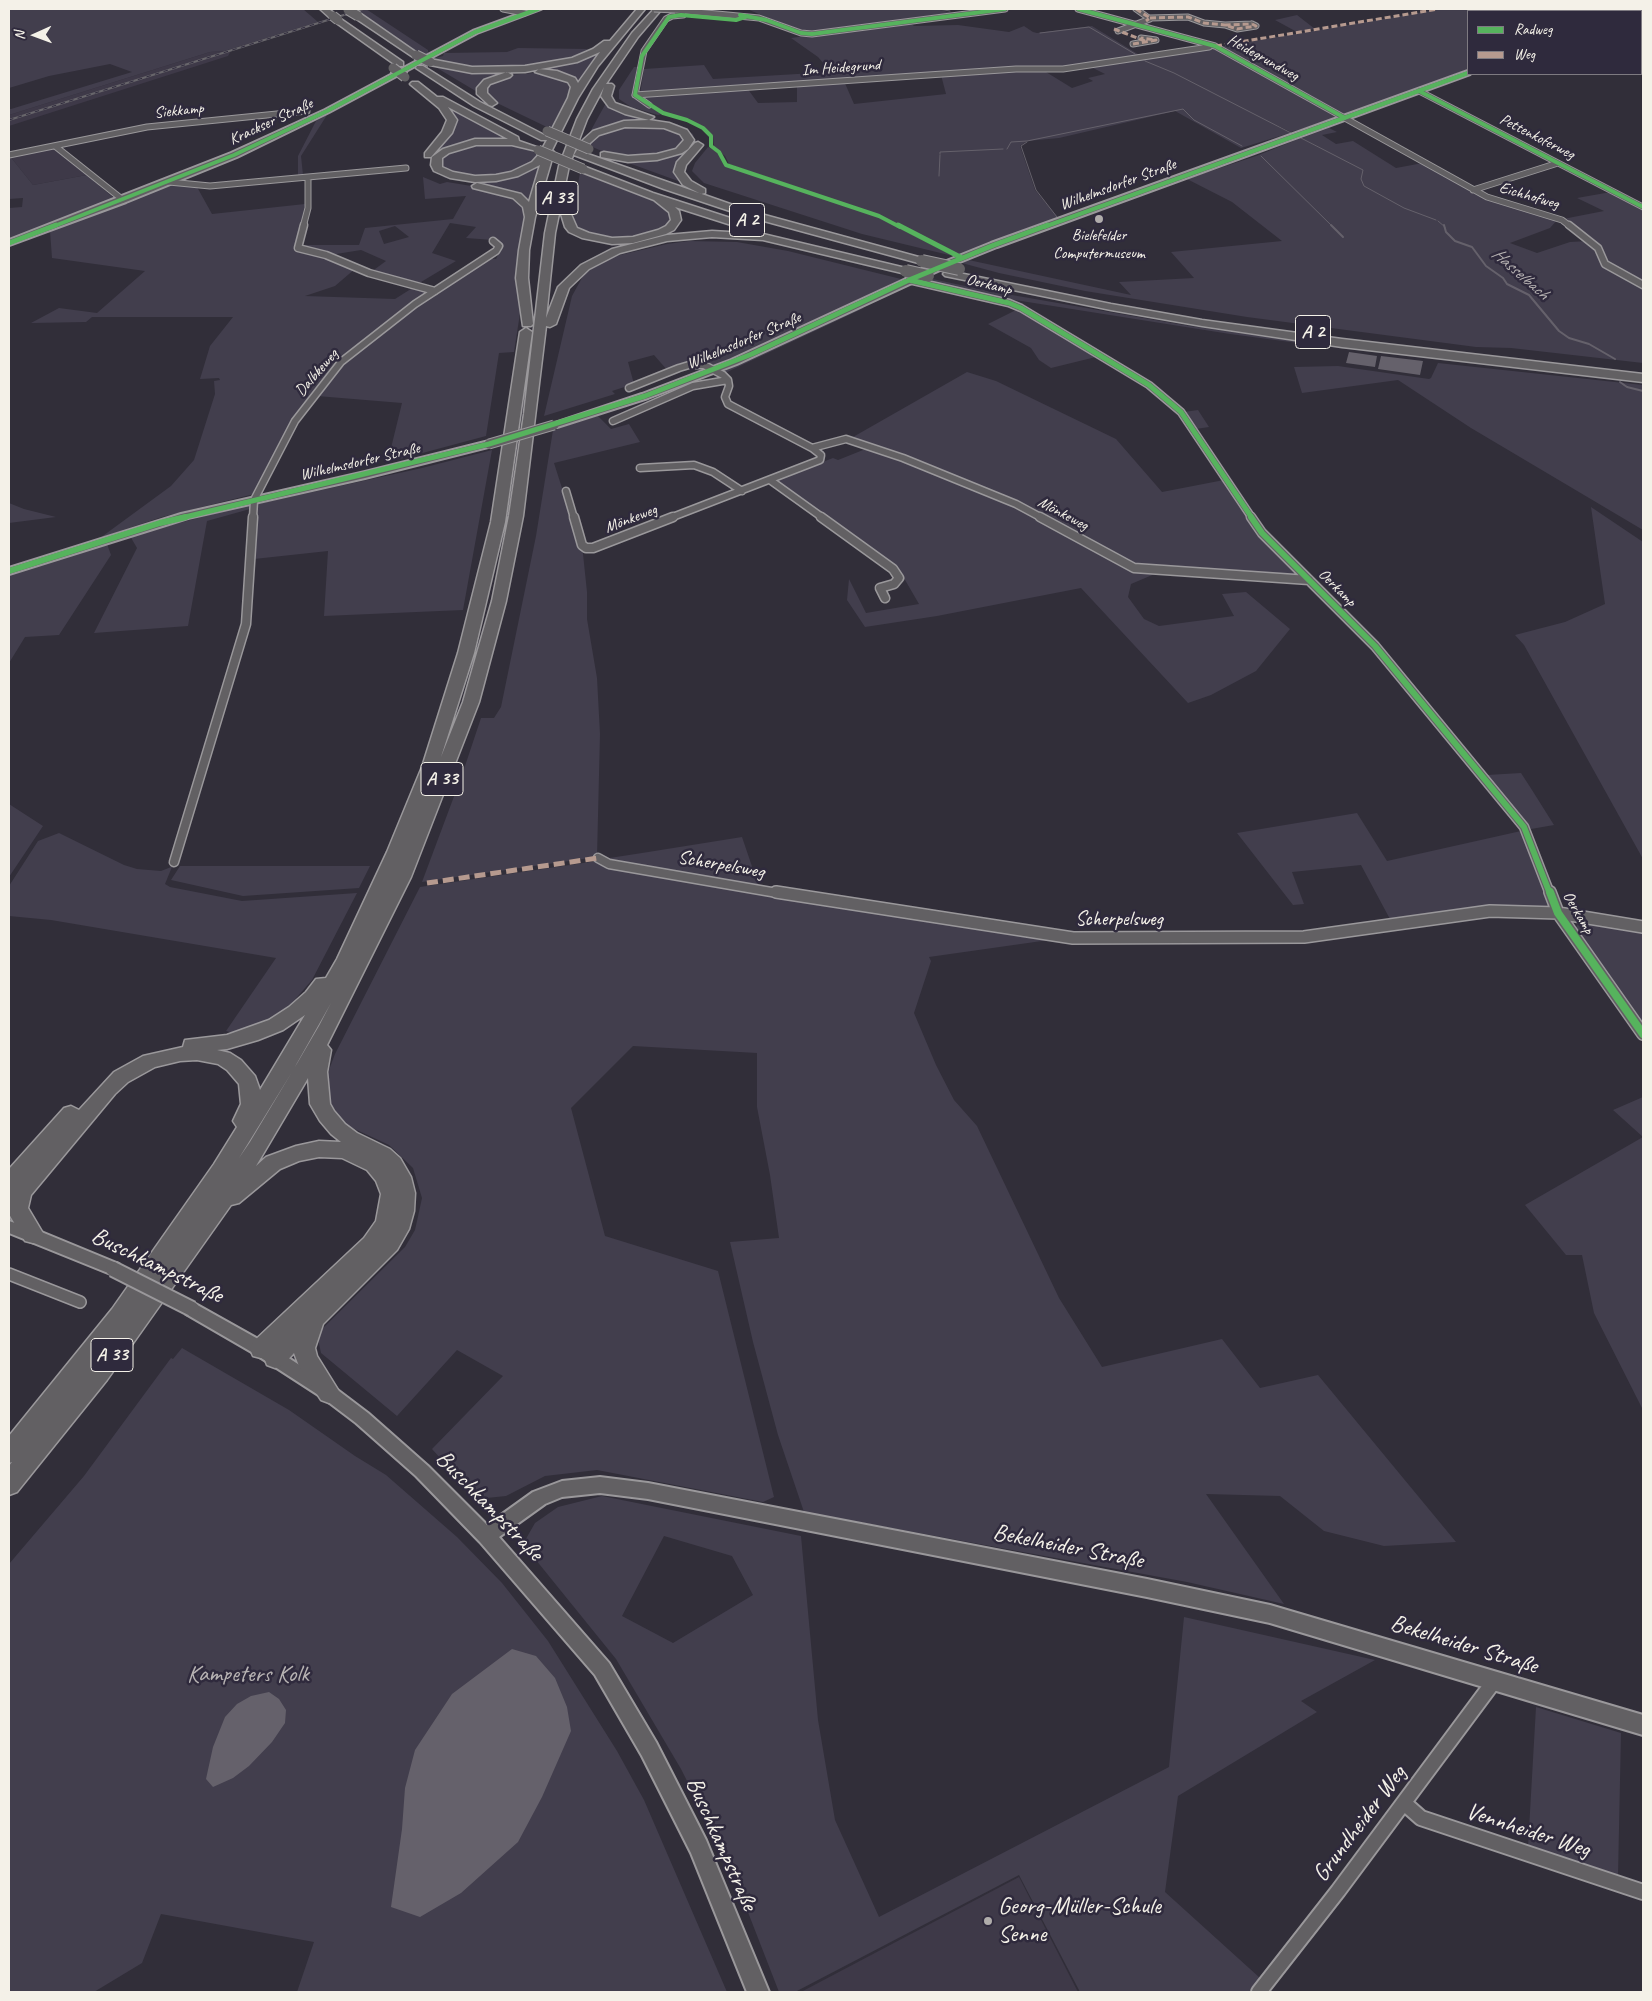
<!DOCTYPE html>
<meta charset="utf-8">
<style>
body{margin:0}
#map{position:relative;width:1652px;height:2001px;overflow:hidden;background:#312e39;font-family:Caveat,sans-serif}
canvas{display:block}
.frame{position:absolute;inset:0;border:10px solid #f4f1e8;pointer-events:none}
.legend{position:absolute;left:1467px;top:10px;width:175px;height:65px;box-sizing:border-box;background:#2f2a3d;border:1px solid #7e7a81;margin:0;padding:6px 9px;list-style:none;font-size:15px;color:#f4f1e8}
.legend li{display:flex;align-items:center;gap:10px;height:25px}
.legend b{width:25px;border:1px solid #7e7a81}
.north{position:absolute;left:10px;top:10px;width:50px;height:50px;-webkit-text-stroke:4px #2f2a3d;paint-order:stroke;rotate:268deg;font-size:14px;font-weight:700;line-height:20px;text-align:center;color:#f4f1e8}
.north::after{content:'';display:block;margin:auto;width:18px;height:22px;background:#f4f1e8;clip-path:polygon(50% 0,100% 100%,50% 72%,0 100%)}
</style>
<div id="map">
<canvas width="1652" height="2001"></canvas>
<div class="frame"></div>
<ul class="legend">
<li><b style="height:6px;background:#56b35d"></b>Radweg</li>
<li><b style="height:6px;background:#b69a8f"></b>Weg</li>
</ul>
<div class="north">N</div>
</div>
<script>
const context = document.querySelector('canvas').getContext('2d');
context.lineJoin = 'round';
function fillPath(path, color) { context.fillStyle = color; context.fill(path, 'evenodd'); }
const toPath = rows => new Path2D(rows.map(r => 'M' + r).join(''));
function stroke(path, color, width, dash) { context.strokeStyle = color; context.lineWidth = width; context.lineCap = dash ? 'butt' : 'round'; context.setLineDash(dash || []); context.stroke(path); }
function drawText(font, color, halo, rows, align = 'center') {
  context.font = font + ' Caveat,sans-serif'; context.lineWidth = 5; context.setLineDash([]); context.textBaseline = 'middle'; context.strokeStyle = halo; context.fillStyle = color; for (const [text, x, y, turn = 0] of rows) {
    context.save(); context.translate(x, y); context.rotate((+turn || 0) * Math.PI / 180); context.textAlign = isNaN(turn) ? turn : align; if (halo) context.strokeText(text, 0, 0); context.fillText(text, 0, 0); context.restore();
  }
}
fillPath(toPath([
 [359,9,367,9,231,51,228,56,9,126,9,115,210,52,225,51],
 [53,148,87,175,33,185,9,155],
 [1019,1877,1078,1992,801,1992]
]), '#3e3948');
fillPath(toPath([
 [9,9,303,9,318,22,225,51,210,52,9,115,9,109,11,109,132,72,110,64,49,76,9,88],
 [366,9,428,50,428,53,424,56,355,12],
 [747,9,936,9,960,15,819,33,802,32],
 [1441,9,1621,9,1615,11,1468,11,1468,69,1344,116,1219,47],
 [1297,15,1315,29,1297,32,1275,20],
 [909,22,914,26,958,25,1009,32,1024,26,1033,32,1037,33,1092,26,1141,56,1058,68,640,94,644,69,704,65,713,79,831,72,818,57,791,38],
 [1210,47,1213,48,1340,117,1291,132,1274,124,1290,133,1241,148,1175,111,1059,138,1027,141,1020,146,1035,190,1058,218,957,255,881,216,729,164,725,156,714,147,713,136,705,128,695,122,664,113,640,96,747,88,758,103,797,102,797,84,844,81,854,104,946,94,941,75,1020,70,1047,71,1046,72,1072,88,1093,81,1088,78,1105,74,1089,66],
 [518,48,588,49,576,56,535,66,480,69,432,59,443,56,444,53,507,52],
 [601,50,579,84,549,71,515,72,499,75,479,93,432,65,462,71,528,70],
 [634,67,637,67,633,96,662,114,658,115,631,107,619,99,619,90],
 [534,73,547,74,568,80,571,84,570,95,551,129,497,103,486,94,487,85,507,75],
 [606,103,638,116,677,124,693,134,695,144,675,173,681,182,623,161,667,157,681,152,692,142,690,133,685,130,654,122,590,132],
 [450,108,513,141,501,140,440,152,430,162,432,155,455,123,455,117],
 [327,115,301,156,303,175,298,176,298,156,316,121],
 [637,124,676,130,686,140,682,146,670,153,628,157,604,152,588,145,593,139,607,130],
 [1329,128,1337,132,1322,135,1336,144,1353,141,1396,168,1423,163,1486,198,1558,219,1550,228,1510,243,1537,253,1570,242,1588,241,1597,250,1601,263,1604,261,1604,253,1600,247,1563,219,1604,211,1577,198,1611,192,1643,209,1643,363,1511,348,1476,347,1247,317,1085,291,999,273,958,262,964,259,1131,295,1119,282,1194,278,1171,252,1282,241,1232,202,1187,179,1256,156,1301,138,1326,151,1302,138],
 [492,143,518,146,541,155,534,163,504,175,476,177,454,174,440,166,441,158,462,146],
 [708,147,717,152,725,165,878,217,953,256,862,234,704,183,692,171,695,163],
 [9,155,33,185,87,175,116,200,9,240,9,208,22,207,23,198,9,199],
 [541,163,530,201,523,195,511,190,445,178,434,170,456,178,521,174],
 [580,173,656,202,667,209,671,215,669,221,666,226,658,231,630,238,603,237,577,229,573,223,572,215],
 [423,177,440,184,447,182,496,190,510,195,523,203,525,218,519,254,521,307,514,352,499,353,486,436,400,459,391,448,402,403,317,396,343,363,417,306,488,258,496,259,502,247,501,243,493,240,466,238,476,227,450,223,432,253,456,261,416,285,371,272,386,261,361,250,330,255,304,249,300,245,359,245,365,228,453,219,466,196,425,199],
 [395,226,409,237,384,244,379,231],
 [168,184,197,187,212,214,305,204,296,247,356,268,335,286,305,296,395,299,414,287,431,292,338,362,292,421,254,494,162,517,93,540,100,538,171,486,194,460,215,394,214,381,220,380,219,378,200,379,210,346,233,317,92,317,86,322,31,323,59,308,97,313,145,271,52,258,50,231],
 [689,241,737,242,788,251,901,279,832,312,715,365,694,361,685,362,672,367,668,371,654,355,628,362,634,384,612,391,615,394,544,416,572,296,583,276,597,264,620,255,667,244],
 [923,277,989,291,1190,326,1328,346,1328,347,1230,334,977,294,924,282],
 [858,308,864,308,725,373,724,371],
 [1018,309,1100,356,1051,368,1039,360,1031,348,988,324],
 [1438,363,1643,385,1643,530,1471,428,1398,380,1302,393,1294,367,1338,366,1429,379,1431,378],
 [967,372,996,381,1116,439,1162,492,1224,480,1300,576,1138,567,1019,504,853,437],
 [1198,410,1209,427,1196,429,1184,412],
 [598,416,611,429,629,424,640,442,554,463,583,554,587,592,587,619,597,678,600,734,597,857,422,882,462,775,481,718,494,718,501,707,536,536,553,430],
 [868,448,901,459,1014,505,1133,570,1157,573,1131,584,1128,597,1144,619,1159,626,1234,616,1222,594,1246,592,1290,629,1256,671,1211,695,1188,703,1081,588,937,616,865,627,847,600,849,579,866,613,919,604,901,573,776,480,833,458,838,460],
 [492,450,463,610,324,616,328,551,254,559,258,504,422,468],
 [9,503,24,509,56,517,9,523],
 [251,504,250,509,207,521,188,626,94,633,137,548,130,536],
 [1591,507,1643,542,1643,859,1524,645,1515,635,1565,622,1605,604],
 [107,544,111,555,59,635,25,637,9,663,9,575],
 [1521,773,1532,790,1554,825,1531,829,1487,775],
 [9,804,43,826,9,877],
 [1357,813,1387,861,1521,831,1550,907,1542,910,1475,907,1391,921,1361,865,1292,872,1304,904,1293,905,1237,833],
 [59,833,124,865,137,869,161,871,171,867,174,862,165,884,170,887,242,901,357,893,312,980,291,1004,274,1018,233,1033,226,1031,276,958,51,920,9,916,9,886,38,841],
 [742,837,759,887,603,859,642,853],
 [597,861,606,867,831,906,1056,939,929,957,931,961,914,1013,936,1065,954,1100,977,1126,1059,1298,1102,1367,1222,1339,1260,1388,1318,1375,1456,1542,1384,1546,1324,1531,1280,1496,1206,1494,1284,1604,1187,1582,804,1512,778,1435,753,1342,730,1242,779,1238,770,1175,757,1107,757,1053,633,1046,571,1108,605,1236,718,1271,774,1497,763,1502,597,1470,545,1476,506,1496,477,1499,432,1449,503,1376,457,1350,397,1416,321,1353,317,1334,405,1247,415,1230,422,1198,413,1168,389,1145,346,1125,331,1104,327,1075,335,1054,420,887],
 [180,866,370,866,359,888,243,896,171,880],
 [1583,922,1643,930,1643,1027,1575,929,1578,924],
 [1643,1097,1643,1410,1594,1313,1582,1255,1566,1255,1525,1205,1643,1137,1613,1110],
 [182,1348,289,1410,355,1456,386,1475,457,1537,502,1583,548,1641,617,1751,644,1800,727,1992,297,1992,314,1942,161,1914,142,1963,94,1992,9,1992,9,1564,84,1476,171,1358,173,1359],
 [602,1496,801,1536,818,1720,835,1820,879,1917,1169,1767,1184,1617,1375,1660,1301,1701,1317,1712,1178,1796,1165,1892,1260,1978,1250,1992,1080,1992,1019,1875,795,1992,779,1992,730,1866,681,1769,616,1659,523,1544,535,1523,558,1507],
 [664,1536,732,1556,753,1595,673,1643,622,1616],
 [1536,1707,1621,1733,1618,1876,1528,1847]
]), '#423e4d');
fillPath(toPath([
 [1349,352,1377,356,1375,367,1346,363],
 [1381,356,1423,361,1420,375,1378,369],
 [512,1649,536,1656,555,1678,567,1707,571,1731,542,1797,518,1842,461,1893,420,1917,391,1907,402,1829,405,1788,415,1750,452,1694],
 [269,1692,279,1699,286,1710,285,1723,272,1742,249,1766,233,1778,213,1787,206,1779,213,1747,225,1717,237,1704,251,1696]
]), '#65616b');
stroke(toPath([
 [938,9,950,11],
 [1040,33,1089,27,1135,54],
 [1145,61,1174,73,1291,133],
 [1301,138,1363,170,1361,179,1364,186,1404,208,1436,220],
 [1027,142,1021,146,1036,190,1057,217],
 [1007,149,1011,142,1027,141,1183,109,1194,120,1242,146],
 [940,154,940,152,1003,149],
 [1261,156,1333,227],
 [939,176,940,155],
 [1438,221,1445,227]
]), '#65616b', 1);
stroke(toPath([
 [1331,225,1343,237],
 [1444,225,1446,232,1455,241,1472,247,1486,266,1503,278,1507,284,1529,295,1559,331,1569,338,1589,344,1615,359],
 [1620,382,1627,387,1643,391]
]), '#65616b', 2);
const streetFar4 = toPath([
 [503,9,524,13],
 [1078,9,1215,46,1487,197,1562,220,1571,227],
 [675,10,759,18,801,33,812,34,1005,9],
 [1150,18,1188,17,1204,23,1225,25],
 [1252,24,1256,26,1237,29,1225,25,1252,24],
 [1118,31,1150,19,1136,9],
 [1133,44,1156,40,1141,38],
 [1641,66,1643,66],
 [1419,91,1643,207],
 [635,95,1016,69,1063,69,1209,47],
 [635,95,644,51,666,19,672,16,683,15],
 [635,95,649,105],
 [55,146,123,200],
 [9,155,147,127,307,111],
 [169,182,210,186,406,168],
 [1473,190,1558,163],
 [303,227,308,208,308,177]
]);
const streetFar3 = toPath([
 [304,225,298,248,326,255,369,273,435,291],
 [1569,225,1598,248,1605,264,1643,285],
 [909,280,1009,303,1021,308,1149,385,1181,412,1252,518],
 [629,388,679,368,689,365,704,365,723,375,728,380,729,386,725,397,728,404,812,448,821,455,820,460,670,518],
 [613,421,693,386,728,380],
 [812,448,846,439,903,458,1016,504,1042,518],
 [640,468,694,465,713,472,742,491],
 [770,480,823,518],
 [566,491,574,518],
 [253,518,254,500,295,421,341,362,415,304,496,251,499,246,493,241]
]);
const streetFar2 = toPath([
 [574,517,582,545,586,548,593,548,673,517],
 [821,517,893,569,899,578,894,584,880,588,885,598],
 [1040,517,1134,568,1309,580],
 [1251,517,1262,533,1375,646,1524,827,1550,894],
 [598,858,609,864,783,894],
 [174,862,246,624,253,517]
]);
const streetFar1 = toPath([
 [776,892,1073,938,1304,937,1490,911,1558,913,1643,927],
 [1550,892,1558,913,1643,1034],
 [9,1274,80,1302]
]);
const street = toPath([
 [1404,1803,1421,1818,1643,1892],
 [1259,1992,1338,1891,1495,1680]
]);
const secondary = toPath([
 [533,9,541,9,477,33,329,112,237,157,126,202,9,245,9,240,231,153,325,110,473,31,533,9],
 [1623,9,1631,9,1627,11,1619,11,1623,9],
 [1468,71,1470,74,997,247,940,270,737,364,648,398,557,427,551,427,549,425,642,394,731,360,934,266,991,243,1468,71],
 [489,441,492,442,492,446,365,478,188,518,9,574,9,568,181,514,365,472,489,441],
 [9,1221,39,1231,119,1264,121,1269,119,1274,113,1275,9,1233,9,1221],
 [192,1302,267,1344,335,1388,368,1413,428,1466,487,1525,533,1492,562,1481,600,1477,648,1483,1147,1579,1270,1605,1643,1715,1643,1735,1270,1623,1147,1597,648,1499,600,1493,562,1497,545,1504,499,1537,609,1663,656,1742,706,1840,769,1992,747,1992,691,1853,642,1756,595,1675,480,1542,416,1476,356,1423,323,1398,255,1354,186,1314,184,1309,186,1304,192,1302]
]);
const highway = toPath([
 [320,9,329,9,337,16,330,18,320,9],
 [637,9,645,9,598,66,578,98,552,150,554,152,535,217,529,250,528,278,533,324,531,326,523,326,516,278,519,250,525,217,523,207,513,198,473,188,472,186,477,183,521,194,529,202,540,165,518,176,496,181,475,182,450,178,434,171,431,165,432,157,443,149,475,139,508,139,448,107,457,120,452,133,431,157,425,157,425,153,442,132,447,120,439,108,410,84,412,82,418,82,437,97,443,97,518,137,519,141,542,149,547,140,541,140,474,106,416,68,417,66,423,66,480,102,548,137,568,98,571,87,568,82,535,72,539,69,557,71,575,78,578,83,600,52,577,62,525,72,472,73,430,65,426,62,430,59,472,67,525,66,572,58,593,49,604,41,610,41,637,9],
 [476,145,512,145,541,152,532,162,511,172,496,175,475,176,453,172,442,167,442,158,449,153,476,145],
 [654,9,662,9,638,37,606,84,612,84,614,86,611,96,615,103,654,117,649,120,625,114,609,107,601,96,604,87,603,89,587,119,569,166,555,233,546,318,558,287,581,265,612,249,667,235,712,231,763,234,910,269,912,271,906,274,763,240,712,237,667,241,620,253,589,269,569,288,556,324,550,327,546,326,523,516,506,601,479,702,411,877,327,1045,331,1050,327,1072,330,1104,334,1111,345,1124,357,1133,390,1149,400,1158,411,1177,415,1193,414,1211,409,1229,397,1250,323,1324,315,1348,317,1356,340,1393,337,1400,329,1403,321,1400,299,1366,294,1353,283,1365,275,1368,267,1365,264,1357,261,1358,253,1356,250,1349,253,1342,364,1238,376,1221,381,1194,376,1181,367,1170,342,1158,319,1157,299,1161,280,1169,239,1203,231,1205,107,1380,17,1492,9,1495,9,1466,12,1462,9,1463,9,1436,112,1309,214,1164,237,1127,233,1121,241,1104,239,1084,227,1070,218,1064,197,1060,180,1061,155,1067,128,1082,115,1094,31,1195,28,1208,44,1235,41,1241,33,1243,25,1241,9,1214,9,1169,64,1108,71,1106,79,1110,114,1072,143,1056,183,1047,185,1040,227,1035,269,1020,289,1007,306,992,316,979,326,978,337,959,387,852,422,767,458,653,491,522,520,332,526,328,532,332,505,522,474,653,441,757,463,702,492,601,509,516,524,414,545,233,559,166,577,119,593,89,632,33,654,9],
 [331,1003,319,1026,295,1067,297,1063,331,1003],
 [305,1015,260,1090,255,1076,241,1060,230,1053,217,1050,227,1049,258,1040,283,1030,305,1015],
 [292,1072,250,1142,239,1158,292,1072],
 [308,1078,310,1104,320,1121,331,1134,341,1142,319,1141,296,1146,266,1157,256,1166,308,1078],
 [355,14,361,14,420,55,419,57,413,57,355,18,355,14],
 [338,17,403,62,403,66,397,66,335,22,334,20,338,17],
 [507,72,512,75,510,77,490,84,487,88,487,93,497,103,492,106,489,105,477,94,477,88,484,80,507,72],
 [649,120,669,123,687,130,694,140,688,149,682,153,657,160,628,162,601,157,601,153,604,152,628,156,657,154,676,149,684,140,680,134,664,128,625,127,599,135,590,143,585,153,750,211,926,259,927,261,922,264,742,215,664,189,574,155,583,140,593,131,624,121,649,120],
 [698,142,703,145,686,165,684,172,691,181,705,189,705,193,701,194,683,185,674,172,677,162,695,143,698,142],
 [583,166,653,193,758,227,759,229,754,232,750,231,675,207,679,211,681,220,674,230,666,234,633,243,612,244,582,238,569,232,565,227,561,214,562,212,570,212,577,228,589,233,612,238,633,237,658,230,666,226,671,220,669,212,654,200,579,171,579,167,583,166],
 [949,271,1111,304,1202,320,1342,339,1643,374,1643,382,1342,347,1202,326,1111,310,945,276,943,274,945,272,949,271]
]);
stroke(streetFar4, '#9a989b', 7);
stroke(streetFar3, '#9a989b', 9);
stroke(streetFar2, '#9a989b', 11);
stroke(streetFar1, '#9a989b', 14);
stroke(street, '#9a989b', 18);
stroke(secondary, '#9a989b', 4);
stroke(highway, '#9a989b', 3);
stroke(streetFar4, '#626063', 5);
stroke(streetFar3, '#626063', 6);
stroke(streetFar2, '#626063', 8);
stroke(streetFar1, '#626063', 11);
stroke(street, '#626063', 14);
fillPath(secondary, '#626063');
fillPath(highway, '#626063');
const rail = toPath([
 [9,120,363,9]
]);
stroke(rail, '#68666b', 2);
stroke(rail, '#2f2a3d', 1, [4.5]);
const streetBridge = toPath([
 [654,9,675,10]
]);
const secondaryBridgeFar1 = toPath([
 [489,444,554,425]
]);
const secondaryBridge = toPath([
 [113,1269,192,1309]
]);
const highwayBridgeFar1 = toPath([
 [348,10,358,16],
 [333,16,338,20],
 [416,55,430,62],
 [393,68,405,77],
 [547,131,589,149],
 [538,150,583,169]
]);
const highwayBridge = toPath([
 [922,261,959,269],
 [906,271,928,276]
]);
stroke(streetBridge, '#9a989b', 7, []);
stroke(secondaryBridgeFar1, '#9a989b', 11, []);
stroke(secondaryBridge, '#9a989b', 18, []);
stroke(highwayBridgeFar1, '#9a989b', 11, []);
stroke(highwayBridge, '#9a989b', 14, []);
stroke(streetBridge, '#626063', 5);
stroke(secondaryBridgeFar1, '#626063', 9);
stroke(secondaryBridge, '#626063', 14);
stroke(highwayBridgeFar1, '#626063', 9);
stroke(highwayBridge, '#626063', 12);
stroke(toPath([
 [1136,9,1150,18,1146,21],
 [1150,18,1188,17,1204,23,1225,25],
 [1252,24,1256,26,1237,29,1225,25,1252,24],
 [1114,29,1145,41],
 [1133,44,1156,40,1141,38],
 [1216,46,1438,9]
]), '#b69a8f', 3, [6, 3]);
stroke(toPath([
 [427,883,598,858]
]), '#b69a8f', 5, [11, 5]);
stroke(toPath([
 [1078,9,1215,46,1345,118],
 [740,15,766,20,801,33,812,34,1005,9],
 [748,16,736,20,681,15,669,17,642,56,635,95,663,113,687,120,703,128,711,136,711,146,719,152,726,165,879,216,900,227],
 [1419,91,1643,207],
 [52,227,234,155,327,111,475,32,538,9],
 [1044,227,1468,73]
]), '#56b35d', 4);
stroke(toPath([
 [898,225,962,258],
 [9,243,56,225],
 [909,280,1009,303,1021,308,1149,385,1181,412,1252,518],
 [181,518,489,444,645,396,752,354,909,280,994,245,1048,225]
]), '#56b35d', 5);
stroke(toPath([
 [1251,517,1262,533,1375,646,1524,827,1550,894],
 [9,571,160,523,186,517]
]), '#56b35d', 6);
stroke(toPath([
 [1550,892,1558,913,1643,1034]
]), '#56b35d', 8);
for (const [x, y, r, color] of [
 [1099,219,5,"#b0adab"],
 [988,1921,5,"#b0adab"]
]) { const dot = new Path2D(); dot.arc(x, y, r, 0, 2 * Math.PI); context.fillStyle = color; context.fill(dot); stroke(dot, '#2f2a3d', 2); }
drawText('16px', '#f4f1e8', '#2f2a3d', [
 ["Heidegrundweg",1263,58,29],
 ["Im Heidegrund",841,68,-4],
 ["Siekkamp",179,111,-6],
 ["Krackser Straße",271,122,-25],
 ["Pettenkoferweg",1537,137,27],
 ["Wilhelmsdorfer Straße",1118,185,-20],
 ["Eichhofweg",1529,196,16],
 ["Oerkamp",989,285,14],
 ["Wilhelmsdorfer Straße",744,341,-23],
 ["Dalbkeweg",317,373,-49],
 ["Wilhelmsdorfer Straße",360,462,-13],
 ["Mönkeweg",1063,514,28],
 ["Mönkeweg",631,519,-21],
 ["Oerkamp",1337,588,45],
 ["Oerkamp",1578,913,60]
]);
drawText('16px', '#f4f1e8', '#2f2a3d', [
 ["Bielefelder",1099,236],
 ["Computermuseum",1099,254]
]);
drawText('italic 18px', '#b6b2b2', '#2f2a3d', [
 ["Hasselbach",1520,274,41]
]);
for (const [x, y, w] of [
 [557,198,42],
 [747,220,35],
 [1313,332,35],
 [442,779,42],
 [112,1355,42]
]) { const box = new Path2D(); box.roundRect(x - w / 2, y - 16.5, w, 33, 4); context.fillStyle = '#2f2a3d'; context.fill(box); stroke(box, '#f4f1e8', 1); }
drawText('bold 19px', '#f4f1e8', null, [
 ["A 33",557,198],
 ["A 2",747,220],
 ["A 2",1313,332],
 ["A 33",442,779],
 ["A 33",112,1355]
]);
drawText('20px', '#f4f1e8', '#2f2a3d', [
 ["Scherpelsweg",721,865,10],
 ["Scherpelsweg",1119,920]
]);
drawText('24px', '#f4f1e8', '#2f2a3d', [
 ["Buschkampstraße",157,1266,26],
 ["Buschkampstraße",489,1506,46],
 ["Bekelheider Straße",1068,1547,11],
 ["Bekelheider Straße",1464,1645,17],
 ["Grundheider Weg",1360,1824,-53],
 ["Vennheider Weg",1528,1831,18],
 ["Buschkampstraße",721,1844,66]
]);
drawText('24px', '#b7b3b3', '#2f2a3d', [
 ["Kampeters Kolk",248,1675]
]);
drawText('24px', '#f4f1e8', '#2f2a3d', [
 ["Georg-Müller-Schule",998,1907],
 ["Senne",998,1935]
], 'left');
</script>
